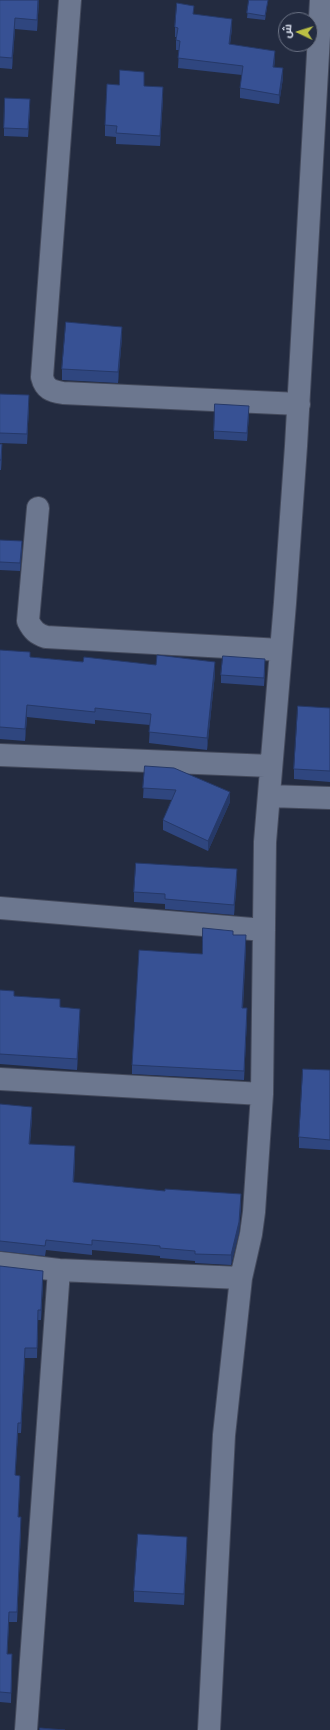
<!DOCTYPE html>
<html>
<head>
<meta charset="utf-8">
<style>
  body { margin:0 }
  #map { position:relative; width:330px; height:1730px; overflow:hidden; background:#232b40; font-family:"Public Sans",Cairo,sans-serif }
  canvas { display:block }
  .north { position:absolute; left:278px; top:12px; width:40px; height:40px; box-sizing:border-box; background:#232b40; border:1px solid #6e7587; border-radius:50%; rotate:274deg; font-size:11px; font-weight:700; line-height:16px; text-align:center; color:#dee4f2 }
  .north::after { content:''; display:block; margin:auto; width:14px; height:18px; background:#bbc044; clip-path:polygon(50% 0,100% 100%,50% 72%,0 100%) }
</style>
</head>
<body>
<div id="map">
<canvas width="330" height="1730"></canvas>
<div class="north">ش</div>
</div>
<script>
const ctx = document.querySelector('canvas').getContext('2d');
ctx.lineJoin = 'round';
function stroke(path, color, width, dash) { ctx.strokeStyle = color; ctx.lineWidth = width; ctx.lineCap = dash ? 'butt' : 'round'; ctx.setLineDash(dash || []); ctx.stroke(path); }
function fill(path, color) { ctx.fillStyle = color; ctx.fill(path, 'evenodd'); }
const minor = new Path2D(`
  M 70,0 L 42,377 C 45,389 51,391 63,393 L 299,404
  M 38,508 L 28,621 C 33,631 37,634 46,637 L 281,650
  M 0,755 L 271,766
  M 269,796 L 330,798
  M 0,908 L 264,930
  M 0,1079 L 262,1094
  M 0,1263 L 59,1270 L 241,1278
  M 26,1730 L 59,1270
  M 209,1730 L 224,1435 L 241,1278 L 251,1234 L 254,1212 L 262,1094 L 265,842 L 285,603 L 296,446 L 321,0`);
stroke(minor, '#43495b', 24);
stroke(minor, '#6c778f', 22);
fill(new Path2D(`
  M 0,0 L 39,0 L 37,31 L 15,29 L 12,69 L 0,68 Z
  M 249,0 L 268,0 L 265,20 L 247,18 Z
  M 194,14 L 232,28 L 230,44 L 275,60 L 274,67 L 283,78 L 279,104 L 240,98 L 240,88 L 242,75 L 178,68 L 179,50 L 176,50 L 176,37 L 175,37 L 175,27 Z
  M 144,86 L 163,98 L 160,146 L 116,144 L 116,137 L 105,136 L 105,125 Z
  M 30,108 L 28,137 L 4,136 L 4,128 Z
  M 122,337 L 118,383 L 62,380 L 62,369 Z
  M 0,394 L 29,405 L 27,444 L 0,443 Z
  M 249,414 L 247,441 L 214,439 L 214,431 Z
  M 0,444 L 2,454 L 1,470 L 0,470 Z
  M 0,540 L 22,549 L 20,571 L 0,570 Z
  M 0,650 L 30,657 L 215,674 L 207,750 L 149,743 L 150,725 L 95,720 L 95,724 L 27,717 L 25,741 L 0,739 Z
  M 265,667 L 264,686 L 221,683 L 221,675 Z
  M 330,708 L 330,782 L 294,779 L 294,769 Z
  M 145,766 L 230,802 L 208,851 L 163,830 L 163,820 L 172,800 L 143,798 Z
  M 237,879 L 234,915 L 165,909 L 165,904 L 134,902 L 134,892 Z
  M 233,935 L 246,945 L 243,1008 L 247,1017 L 244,1080 L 132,1074 L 132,1065 L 202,954 Z
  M 0,990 L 14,996 L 60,1007 L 80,1020 L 77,1070 L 0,1064 Z
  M 330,1070 L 330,1150 L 299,1148 L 299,1137 Z
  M 0,1104 L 32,1117 L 30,1144 L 75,1156 L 74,1182 L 241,1204 L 239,1232 L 231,1265 L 195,1263 L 195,1261 L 160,1258 L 160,1256 L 92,1250 L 92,1255 L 46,1250 L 45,1256 L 0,1251 Z
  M 0,1266 L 43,1281 L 41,1320 L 38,1320 L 37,1358 L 25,1358 L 21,1433 L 18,1433 L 15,1475 L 20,1486 L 18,1517 L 21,1527 L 17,1622 L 9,1622 L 7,1654 L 12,1664 L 11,1703 L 0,1702 Z
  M 187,1547 L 184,1605 L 134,1602 L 134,1591 Z`), '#2f467f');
fill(new Path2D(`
  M 38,0 L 39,0 L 37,31 L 37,20 Z
  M 268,0 L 265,20 L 265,16 Z
  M 15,18 L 15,29 L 12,69 L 12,58 Z
  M 232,19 L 232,28 L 229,53 L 229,44 Z
  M 275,51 L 275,60 L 273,77 L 273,67 Z
  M 283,68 L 283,78 L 279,104 L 279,95 Z
  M 163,87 L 163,98 L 160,146 L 160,136 Z
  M 30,99 L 30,108 L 28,137 L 28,129 Z
  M 122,327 L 122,337 L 118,383 L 118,372 Z
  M 29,395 L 29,405 L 27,444 L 27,434 Z
  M 249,406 L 249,414 L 247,441 L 247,433 Z
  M 2,444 L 2,454 L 1,470 L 1,460 Z
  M 22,541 L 22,549 L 20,571 L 20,563 Z
  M 265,659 L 265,667 L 264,686 L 264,678 Z
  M 215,662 L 215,674 L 207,750 L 207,738 Z
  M 27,705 L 27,717 L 25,741 L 25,729 Z
  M 230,792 L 230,802 L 208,851 L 208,841 Z
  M 237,869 L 237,879 L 234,915 L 234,905 Z
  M 246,935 L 246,945 L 242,1017 L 242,1008 Z
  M 247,1008 L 247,1017 L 244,1080 L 244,1071 Z
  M 80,1009 L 80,1020 L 77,1070 L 77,1059 Z
  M 32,1107 L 32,1117 L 29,1154 L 29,1144 Z
  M 75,1146 L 75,1156 L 73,1192 L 73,1182 Z
  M 241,1194 L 241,1204 L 239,1232 L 231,1265 L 231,1255 Z
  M 43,1271 L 43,1281 L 41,1320 L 41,1310 Z
  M 25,1348 L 25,1358 L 21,1433 L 21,1423 Z
  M 18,1423 L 18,1433 L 15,1485 L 15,1475 Z
  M 20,1476 L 20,1486 L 18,1527 L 18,1517 Z
  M 21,1517 L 21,1527 L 17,1622 L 17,1612 Z
  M 187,1537 L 187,1547 L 184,1605 L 184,1594 Z
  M 9,1612 L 9,1622 L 7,1664 L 7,1654 Z`), '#263968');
const building = new Path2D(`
  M 0,0 L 38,0 L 37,20 L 15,18 L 12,58 L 0,57 Z
  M 249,0 L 268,0 L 265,16 L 247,13 Z
  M 177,3 L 194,6 L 193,14 L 232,19 L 229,44 L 275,51 L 273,67 L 283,68 L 279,95 L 240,88 L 243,66 L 178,58 L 180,41 L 176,40 L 178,28 L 175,27 Z
  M 120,70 L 144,72 L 144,86 L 163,87 L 160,136 L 116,133 L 117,126 L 105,125 L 107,84 L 119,85 Z
  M 5,98 L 30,99 L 28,129 L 4,128 Z
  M 66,322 L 122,327 L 118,372 L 62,369 Z
  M 0,394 L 29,395 L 27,434 L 0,433 Z
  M 215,404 L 249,406 L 247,433 L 214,431 Z
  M 0,444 L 2,444 L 1,460 L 0,460 Z
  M 0,540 L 22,541 L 20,563 L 0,562 Z
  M 0,650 L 30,652 L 30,657 L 83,662 L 84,657 L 156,665 L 157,655 L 215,662 L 207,738 L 149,732 L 151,714 L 95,708 L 95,712 L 27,705 L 25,729 L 0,727 Z
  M 223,656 L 265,659 L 264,678 L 221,675 Z
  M 298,706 L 330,708 L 330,771 L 294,769 Z
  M 145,766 L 174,768 L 230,792 L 208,841 L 163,820 L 176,790 L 143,788 Z
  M 136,863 L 237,869 L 234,905 L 165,899 L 165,894 L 134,892 Z
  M 203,928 L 233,931 L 233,935 L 246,935 L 242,1008 L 247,1008 L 244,1071 L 132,1065 L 139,950 L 202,954 Z
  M 0,990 L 14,991 L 14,996 L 60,999 L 60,1007 L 80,1009 L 77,1059 L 0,1054 Z
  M 303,1069 L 330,1070 L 330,1140 L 299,1137 Z
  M 0,1104 L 32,1107 L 29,1144 L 75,1146 L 73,1182 L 165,1191 L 165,1189 L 241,1194 L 239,1222 L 231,1255 L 195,1254 L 195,1251 L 160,1248 L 160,1246 L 92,1240 L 92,1245 L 46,1240 L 45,1246 L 0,1241 Z
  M 0,1266 L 43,1271 L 41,1310 L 38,1310 L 37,1348 L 25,1348 L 21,1423 L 18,1423 L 15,1475 L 20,1476 L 18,1517 L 21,1517 L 17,1612 L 9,1612 L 7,1654 L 12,1654 L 11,1693 L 0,1692 Z
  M 138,1534 L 187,1537 L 184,1594 L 134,1591 Z
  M 40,1728 L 65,1730 L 40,1730 Z`);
fill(building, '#375194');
stroke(building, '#263968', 1);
</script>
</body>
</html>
